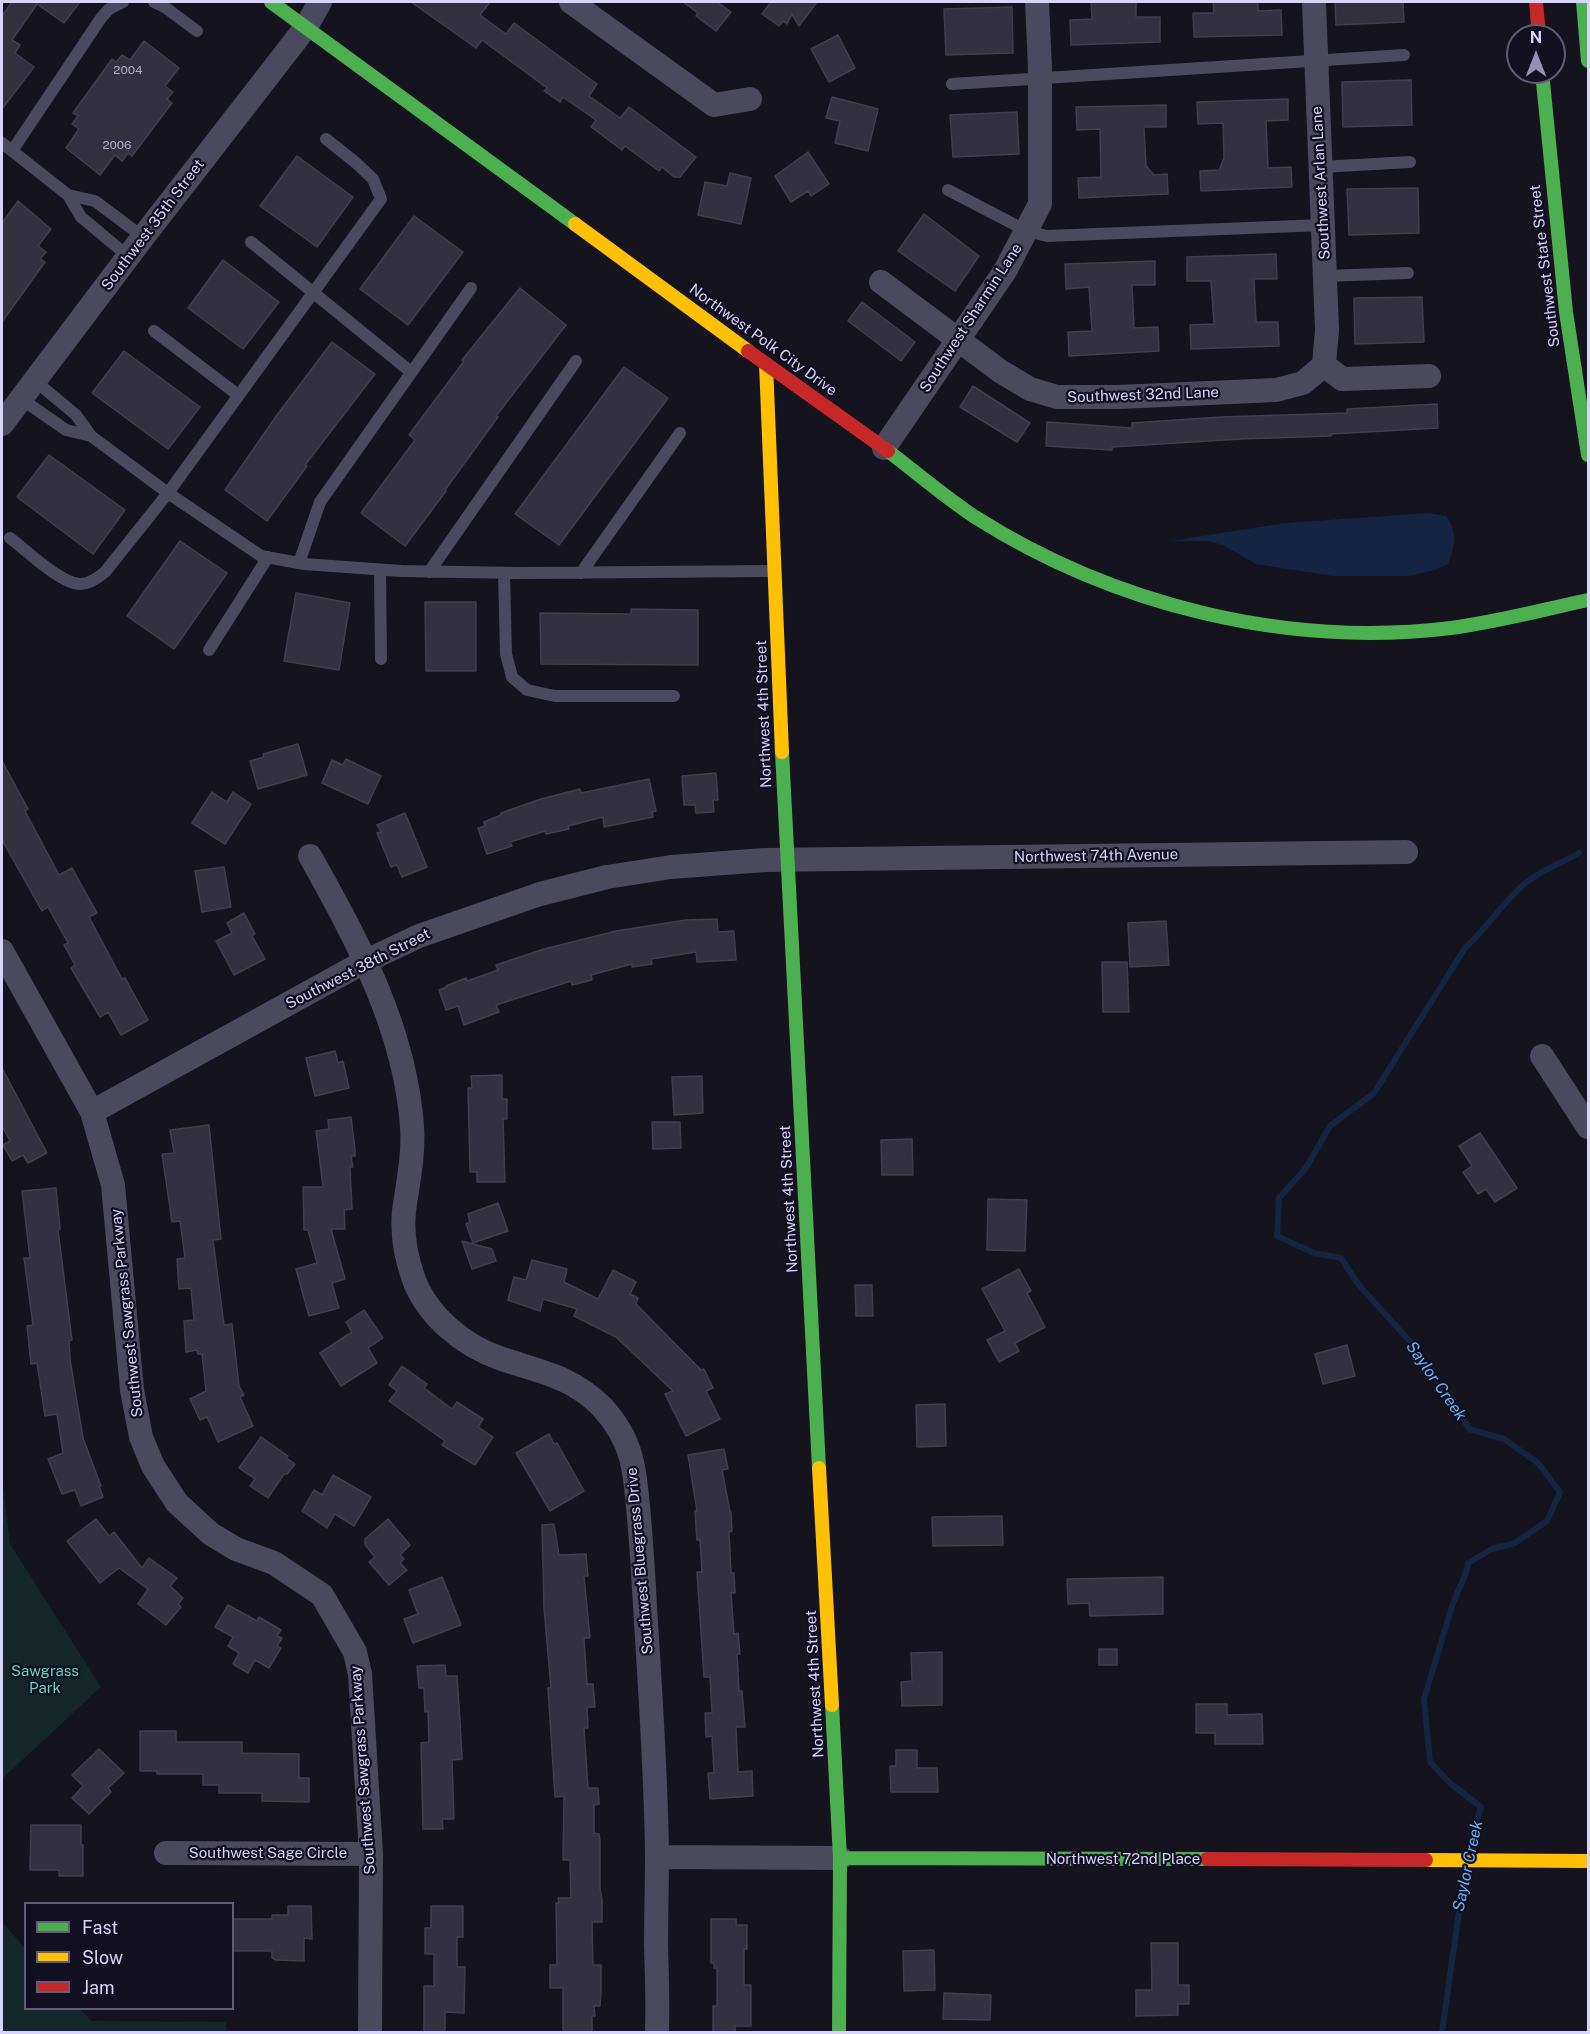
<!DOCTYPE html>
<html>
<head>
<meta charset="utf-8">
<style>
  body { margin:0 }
  #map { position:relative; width:1590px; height:2034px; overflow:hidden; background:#15131d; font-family:"Public Sans",sans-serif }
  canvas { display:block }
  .frame { position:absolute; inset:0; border:3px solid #d8d3fb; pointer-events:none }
  .legend { position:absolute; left:24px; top:1902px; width:210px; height:108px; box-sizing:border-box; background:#120f21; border:2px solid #615d78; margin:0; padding:8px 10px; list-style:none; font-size:18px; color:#d8d3fb }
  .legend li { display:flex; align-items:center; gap:12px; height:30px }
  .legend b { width:30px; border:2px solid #615d78 }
  .north { position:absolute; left:1506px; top:24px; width:60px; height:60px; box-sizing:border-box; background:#120f21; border:2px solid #615d78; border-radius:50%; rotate:0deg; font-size:16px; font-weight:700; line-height:24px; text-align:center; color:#d8d3fb }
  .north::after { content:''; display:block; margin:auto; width:21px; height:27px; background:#9490ad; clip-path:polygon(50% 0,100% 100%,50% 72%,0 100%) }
</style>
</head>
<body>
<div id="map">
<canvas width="1590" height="2034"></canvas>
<div class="frame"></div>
<ul class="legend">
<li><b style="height:8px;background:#4caf50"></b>Fast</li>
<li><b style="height:8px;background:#ffc107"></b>Slow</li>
<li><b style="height:8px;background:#c62828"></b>Jam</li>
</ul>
<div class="north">N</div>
</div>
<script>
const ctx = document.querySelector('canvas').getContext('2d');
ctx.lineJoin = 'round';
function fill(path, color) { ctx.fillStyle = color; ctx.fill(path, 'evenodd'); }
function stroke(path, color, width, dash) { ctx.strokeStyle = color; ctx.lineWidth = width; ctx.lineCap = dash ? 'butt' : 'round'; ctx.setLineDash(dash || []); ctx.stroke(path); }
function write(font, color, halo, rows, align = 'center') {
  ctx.font = font + ' "Public Sans",sans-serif'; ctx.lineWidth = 4.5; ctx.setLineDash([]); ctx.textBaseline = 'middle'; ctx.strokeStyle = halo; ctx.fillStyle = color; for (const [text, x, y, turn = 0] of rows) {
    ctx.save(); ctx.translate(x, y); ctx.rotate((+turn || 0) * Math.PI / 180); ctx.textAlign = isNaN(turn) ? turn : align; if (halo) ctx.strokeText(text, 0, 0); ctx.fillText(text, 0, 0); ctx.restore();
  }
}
fill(new Path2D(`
  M 2,1478 L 10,1544 L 101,1687 L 2,1779 Z
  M 2,1922 L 25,1948 L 26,2008 L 80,2009 L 92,2021 L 226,2022 L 226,2032 L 2,2032 Z`), '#132728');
fill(new Path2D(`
  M 1428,513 L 1446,516 C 1458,531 1455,546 1448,564 L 1435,570 L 1409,576 L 1333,576 L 1256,564 L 1223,545 L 1207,541 L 1170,541 L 1285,523 Z`), '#142543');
stroke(new Path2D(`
  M 1469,1851 L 1474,1829 L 1481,1807 L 1451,1784 L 1430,1762 L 1424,1699 L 1453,1603 L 1466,1573 L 1468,1563 L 1492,1549 L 1515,1543 L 1547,1521 L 1560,1492 L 1538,1463 L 1504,1439 L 1469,1429 L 1448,1392 L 1432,1375 L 1414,1346 L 1358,1284 L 1341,1258 L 1314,1253 L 1277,1236 L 1279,1198 L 1306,1168 L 1330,1126 L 1374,1093 L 1465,948 C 1486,929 1501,905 1522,886 C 1537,872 1561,863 1579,853
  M 1442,2032 L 1465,1870`), '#142543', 6);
const building = new Path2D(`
  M 12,2 L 80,2 L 64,23 L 37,4 L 12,40 L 20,45 L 15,53 L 34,67 L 2,109 L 2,16 Z
  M 411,2 L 490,2 L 480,15 L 506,34 L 514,23 L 597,84 L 589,96 L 620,118 L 629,107 L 696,157 L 680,177 L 674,177 L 662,167 L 659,171 L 625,146 L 622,150 L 591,127 L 596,120 L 563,97 L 560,102 L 544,91 L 547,88 L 482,40 L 476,48 Z
  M 683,2 L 717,2 L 731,12 L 716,31 L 696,16 L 698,13 Z
  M 771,2 L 817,2 L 799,26 L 792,14 L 787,24 L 783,21 L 779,26 L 762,14 Z
  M 1091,2 L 1136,2 L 1136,17 L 1160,17 L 1160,42 L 1071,45 L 1070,20 L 1092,19 Z
  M 1213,2 L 1258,2 L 1258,11 L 1281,10 L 1282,35 L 1194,37 L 1193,13 L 1214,13 Z
  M 1335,2 L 1403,2 L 1404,22 L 1336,25 Z
  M 1012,7 L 1013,53 L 946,55 L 944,9 Z
  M 838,35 L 855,68 L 829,82 L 811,49 Z
  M 144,41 L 179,68 L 165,86 L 173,92 L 167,99 L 172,103 L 132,156 L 128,153 L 122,161 L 115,155 L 100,175 L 66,148 L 79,129 L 72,124 L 78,116 L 73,113 L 112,59 L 116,62 L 122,55 L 130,60 Z
  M 1411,80 L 1412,125 L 1343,127 L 1342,82 Z
  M 832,97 L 878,109 L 868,151 L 835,143 L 840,121 L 826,118 Z
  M 1288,99 L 1288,120 L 1266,121 L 1267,143 L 1268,168 L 1291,167 L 1292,187 L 1201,191 L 1200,171 L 1219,170 L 1224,158 L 1223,123 L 1198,124 L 1197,102 Z
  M 1166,105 L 1166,127 L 1144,127 L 1146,166 L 1154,175 L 1167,174 L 1168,194 L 1079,198 L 1078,178 L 1101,177 L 1100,129 L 1077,130 L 1076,107 Z
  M 1017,112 L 1019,154 L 953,157 L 950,115 Z
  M 808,152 L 829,184 L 811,196 L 808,191 L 791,202 L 775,176 Z
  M 297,156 L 353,197 L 317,247 L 260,206 Z
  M 730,173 L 751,178 L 741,224 L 698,215 L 705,182 L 727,186 Z
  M 1418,188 L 1419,233 L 1349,235 L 1347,189 Z
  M 18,201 L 51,229 L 38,246 L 46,252 L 40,259 L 45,262 L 2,322 L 2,223 Z
  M 924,214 L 979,256 L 955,291 L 898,251 Z
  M 414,216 L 463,252 L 408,325 L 360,289 Z
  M 1276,254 L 1277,279 L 1254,279 L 1256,322 L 1278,322 L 1279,346 L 1191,349 L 1190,325 L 1214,324 L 1211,281 L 1187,281 L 1187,257 Z
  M 223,260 L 279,302 L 243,349 L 188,308 Z
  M 1155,261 L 1155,285 L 1132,285 L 1133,307 L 1134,328 L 1158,327 L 1159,351 L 1069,356 L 1068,332 L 1092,331 L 1089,287 L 1066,289 L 1065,264 Z
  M 520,288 L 566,325 L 496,416 L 498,417 L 445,490 L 446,491 L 405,546 L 361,513 L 415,440 L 409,435 L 464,361 L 462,360 Z
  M 1422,297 L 1424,342 L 1355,344 L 1354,298 Z
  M 862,302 L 915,342 L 901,361 L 848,321 Z
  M 332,342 L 375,374 L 305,465 L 307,466 L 267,521 L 225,490 L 277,415 Z
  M 124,351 L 200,407 L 168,449 L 92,393 Z
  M 624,367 L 668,398 L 559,545 L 515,514 Z
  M 973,386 L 1030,423 L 1017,442 L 960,407 Z
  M 1437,404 L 1438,428 L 1331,434 L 1331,436 L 1241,439 L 1112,447 L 1112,450 L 1046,446 L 1047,422 L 1132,428 L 1132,423 L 1221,417 L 1347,413 L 1347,409 Z
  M 49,455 L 125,510 L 93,554 L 17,497 Z
  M 180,541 L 227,573 L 174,649 L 127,616 Z
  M 296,593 L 350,603 L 339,670 L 284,661 Z
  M 425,602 L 476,602 L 476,671 L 426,671 Z
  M 631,609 L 698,610 L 698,665 L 541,664 L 540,613 L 631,614 Z
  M 298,744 L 307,775 L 258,789 L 250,761 L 264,757 L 263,754 Z
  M 346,759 L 381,776 L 368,804 L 322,783 L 332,760 L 343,765 Z
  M 2,761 L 28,809 L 25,811 L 59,875 L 72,868 L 97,913 L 89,917 L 122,979 L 125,978 L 148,1020 L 121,1035 L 108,1012 L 100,1017 L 71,968 L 75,965 L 64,945 L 68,943 L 48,907 L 42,911 L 2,840 Z
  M 716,773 L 718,800 L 713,800 L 714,812 L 696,813 L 695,805 L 684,805 L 682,776 Z
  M 649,779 L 656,811 L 652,812 L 653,817 L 604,827 L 603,817 L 568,826 L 569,829 L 546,834 L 545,831 L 510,842 L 512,846 L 487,854 L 478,828 L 485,826 L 484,822 L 501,815 L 501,813 L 541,799 L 580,789 L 581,793 Z
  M 212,792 L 227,802 L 233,792 L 251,804 L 225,844 L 192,823 Z
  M 405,813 L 427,867 L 402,877 L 397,865 L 391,867 L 377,833 L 381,832 L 377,825 Z
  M 224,867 L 231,907 L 202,912 L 195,871 Z
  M 244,913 L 255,934 L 252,936 L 265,959 L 234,975 L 216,941 L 232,933 L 227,923 Z
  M 717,919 L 718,932 L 734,931 L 736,960 L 697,962 L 696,952 L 651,959 L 652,964 L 632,967 L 632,964 L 591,975 L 592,980 L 572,985 L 571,981 L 496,1005 L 499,1012 L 464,1025 L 458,1006 L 446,1010 L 439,990 L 447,987 L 446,986 L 466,978 L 467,981 L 498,970 L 496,965 L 544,949 L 616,931 L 686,920 Z
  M 1166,921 L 1169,965 L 1130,967 L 1128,923 Z
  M 1102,962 L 1127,962 L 1129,1012 L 1103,1012 Z
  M 335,1051 L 338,1063 L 343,1061 L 349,1088 L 315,1096 L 306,1058 Z
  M 2,1068 L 47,1153 L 28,1163 L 23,1155 L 12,1161 L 3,1145 L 10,1141 L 2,1126 Z
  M 502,1075 L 502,1099 L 507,1099 L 507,1119 L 503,1119 L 505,1182 L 477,1182 L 477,1172 L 470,1172 L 468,1088 L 472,1088 L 471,1076 Z
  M 702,1076 L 703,1113 L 674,1115 L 672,1077 Z
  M 351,1117 L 355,1149 L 355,1156 L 351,1156 L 353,1167 L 350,1167 L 352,1209 L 344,1210 L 345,1229 L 331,1229 L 345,1279 L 332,1283 L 339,1308 L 309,1316 L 296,1269 L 317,1263 L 308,1230 L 304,1230 L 303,1187 L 323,1187 L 316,1131 L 329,1129 L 328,1120 Z
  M 652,1122 L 680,1122 L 681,1148 L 653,1149 Z
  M 209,1125 L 221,1239 L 213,1240 L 224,1325 L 232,1324 L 239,1386 L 244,1395 L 240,1397 L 253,1426 L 218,1442 L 207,1417 L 200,1420 L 190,1399 L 206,1391 L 202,1354 L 198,1354 L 197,1350 L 186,1352 L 184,1321 L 194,1320 L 191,1288 L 179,1289 L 177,1259 L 185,1258 L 180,1221 L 172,1222 L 162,1154 L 174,1153 L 170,1130 Z
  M 1480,1133 L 1517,1188 L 1495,1202 L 1486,1189 L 1478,1194 L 1463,1172 L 1472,1166 L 1459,1146 Z
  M 912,1139 L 913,1175 L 882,1175 L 881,1140 Z
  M 56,1188 L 60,1229 L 58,1230 L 72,1340 L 69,1341 L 70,1359 L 83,1438 L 101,1486 L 99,1486 L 103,1497 L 81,1506 L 75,1490 L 62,1494 L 48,1459 L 63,1453 L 57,1414 L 45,1416 L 37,1363 L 31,1364 L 27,1326 L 33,1325 L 24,1258 L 30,1258 L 22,1191 Z
  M 988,1199 L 1027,1200 L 1025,1251 L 987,1250 Z
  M 498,1203 L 508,1231 L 473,1243 L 466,1224 L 470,1222 L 468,1214 Z
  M 462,1241 L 492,1249 L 496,1261 L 472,1269 Z
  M 532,1260 L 567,1269 L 564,1282 L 598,1299 L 613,1270 L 636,1282 L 630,1294 L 638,1298 L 636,1304 L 701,1370 L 704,1369 L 713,1388 L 706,1391 L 720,1419 L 686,1436 L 665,1394 L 673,1391 L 616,1337 L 574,1316 L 577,1309 L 543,1299 L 540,1311 L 508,1300 L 514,1277 L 526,1280 Z
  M 1019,1269 L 1031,1291 L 1027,1293 L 1045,1327 L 1015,1343 L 1019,1351 L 999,1362 L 987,1340 L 1005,1331 L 982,1289 Z
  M 855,1285 L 872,1285 L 873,1316 L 856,1316 Z
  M 364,1310 L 383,1338 L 368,1348 L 377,1363 L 341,1386 L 320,1353 L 352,1332 L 346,1322 Z
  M 1347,1345 L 1355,1376 L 1323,1384 L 1315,1354 Z
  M 402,1366 L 427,1384 L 424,1388 L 452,1409 L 457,1402 L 483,1419 L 478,1427 L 493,1437 L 475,1465 L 442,1445 L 445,1441 L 389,1401 L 397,1391 L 389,1385 Z
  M 945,1404 L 946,1446 L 917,1447 L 916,1405 Z
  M 549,1434 L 554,1444 L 557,1443 L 584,1491 L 550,1511 L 516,1453 Z
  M 261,1437 L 288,1456 L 286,1458 L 295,1464 L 287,1474 L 284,1474 L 268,1498 L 250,1486 L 255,1479 L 239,1468 Z
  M 724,1449 L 728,1469 L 722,1470 L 730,1512 L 731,1512 L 732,1531 L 729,1532 L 731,1573 L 734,1573 L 735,1593 L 731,1593 L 734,1634 L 738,1633 L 740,1654 L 737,1654 L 739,1691 L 742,1691 L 745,1727 L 736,1727 L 738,1772 L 752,1771 L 753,1796 L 710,1799 L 708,1773 L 714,1773 L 712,1736 L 706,1737 L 705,1713 L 712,1713 L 710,1677 L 704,1677 L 697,1572 L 702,1572 L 700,1540 L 697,1540 L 695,1511 L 697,1511 L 688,1455 Z
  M 333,1475 L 371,1497 L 354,1526 L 335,1514 L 327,1528 L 302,1511 L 314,1490 L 322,1495 Z
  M 1002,1516 L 1003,1545 L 933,1546 L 932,1517 Z
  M 96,1519 L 109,1536 L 114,1532 L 142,1568 L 149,1558 L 177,1578 L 170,1586 L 183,1598 L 178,1604 L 181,1607 L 166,1625 L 138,1604 L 148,1589 L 119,1568 L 100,1583 L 67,1541 Z
  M 388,1519 L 410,1545 L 400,1555 L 404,1559 L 400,1563 L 407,1570 L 389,1585 L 369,1562 L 375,1557 L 365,1545 L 365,1539 Z
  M 554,1524 L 559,1555 L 586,1554 L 588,1576 L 584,1576 L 590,1638 L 584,1638 L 587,1684 L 593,1684 L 595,1707 L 587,1707 L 588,1728 L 584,1728 L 588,1788 L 598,1788 L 599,1804 L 594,1805 L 594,1833 L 599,1834 L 600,1840 L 600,1888 L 602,1900 L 602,1922 L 592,1922 L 593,1965 L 601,1965 L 601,1992 L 600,2006 L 594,2006 L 595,2016 L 592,2016 L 592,2032 L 563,2032 L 563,1988 L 550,1988 L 550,1965 L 557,1965 L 556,1903 L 559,1903 L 558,1898 L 571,1898 L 570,1860 L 563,1860 L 564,1796 L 555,1797 L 548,1688 L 551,1688 L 544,1608 L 542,1525 Z
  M 442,1577 L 461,1625 L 413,1643 L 404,1619 L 418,1614 L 409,1590 Z
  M 1163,1577 L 1163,1614 L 1090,1616 L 1089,1603 L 1068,1604 L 1067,1579 Z
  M 228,1605 L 257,1621 L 259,1617 L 281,1630 L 277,1636 L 282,1638 L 277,1646 L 281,1648 L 269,1668 L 255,1660 L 248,1673 L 233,1664 L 239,1653 L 228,1646 L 233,1637 L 215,1627 Z
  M 1099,1649 L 1117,1649 L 1117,1665 L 1099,1665 Z
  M 942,1652 L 942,1705 L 902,1706 L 901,1682 L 912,1681 L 911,1653 Z
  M 445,1665 L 446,1676 L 457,1676 L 460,1721 L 462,1759 L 452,1760 L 454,1819 L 442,1819 L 443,1829 L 423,1829 L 421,1743 L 429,1742 L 428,1711 L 425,1712 L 424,1688 L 419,1688 L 417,1666 Z
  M 1196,1704 L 1227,1704 L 1227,1715 L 1262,1714 L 1263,1744 L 1215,1744 L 1215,1733 L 1196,1733 Z
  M 140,1731 L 176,1731 L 176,1742 L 242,1742 L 242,1753 L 299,1754 L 299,1778 L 309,1778 L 309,1802 L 262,1801 L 262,1793 L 219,1793 L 219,1785 L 203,1785 L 203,1774 L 157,1774 L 157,1771 L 140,1771 Z
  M 99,1749 L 124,1773 L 108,1788 L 111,1792 L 89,1814 L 72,1798 L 83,1786 L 72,1775 Z
  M 896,1750 L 917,1750 L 917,1768 L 937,1768 L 938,1792 L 891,1792 L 890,1766 L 896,1766 Z
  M 31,1825 L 81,1825 L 81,1845 L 83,1845 L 83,1876 L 59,1876 L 59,1870 L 30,1870 Z
  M 288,1906 L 311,1906 L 312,1939 L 304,1938 L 304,1961 L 276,1960 L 272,1958 L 272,1951 L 232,1951 L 232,1919 L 272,1919 L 272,1915 L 288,1915 Z
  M 431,1906 L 463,1906 L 463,1937 L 457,1937 L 457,1967 L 465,1967 L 464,2013 L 445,2012 L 445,2032 L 424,2032 L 424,1986 L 434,1986 L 434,1954 L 425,1954 L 425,1928 L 431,1928 Z
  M 711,1919 L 736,1919 L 736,1925 L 747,1925 L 747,1949 L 744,1949 L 744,1985 L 751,1985 L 751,2026 L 735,2026 L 735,2032 L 713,2032 L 713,2006 L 717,2006 L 717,1968 L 714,1968 L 714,1963 L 711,1963 Z
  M 1151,1943 L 1178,1943 L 1178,1985 L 1189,1985 L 1189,2004 L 1178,2004 L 1178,2015 L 1136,2016 L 1136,1990 L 1152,1990 Z
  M 934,1950 L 935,1990 L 904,1991 L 903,1951 Z
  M 944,1993 L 991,1995 L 990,2020 L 943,2019 Z`);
fill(building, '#33313f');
stroke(building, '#413e50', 1.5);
stroke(new Path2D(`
  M 154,2 L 166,8 L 197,31
  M 952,84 L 1404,55
  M 2,143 L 68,195 L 81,217 L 129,257
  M 12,151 L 101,18 L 109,9 L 123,2
  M 1321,167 L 1410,162
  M 948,190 L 1027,231 L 1047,236 L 1323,225
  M 68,195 L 95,201 L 143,237
  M 251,242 L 411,372
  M 1325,276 L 1408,273
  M 154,331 L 238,395
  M 34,380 L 76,415 L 91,436 L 168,493 L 261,556 L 304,564 L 401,571 L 520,573 L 773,571
  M 20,398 L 66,430 L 91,436
  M 10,538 C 26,550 61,584 80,584 C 90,584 98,578 105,572 L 168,493 L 381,199 L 373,179 L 355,162 L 326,139
  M 299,563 L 320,502 L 471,288
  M 380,570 L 381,659
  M 429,572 L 576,361
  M 504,573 L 506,654 L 512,677 L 527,690 L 555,696 L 674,696
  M 581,573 L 680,433
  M 209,650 L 268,557`), '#4a495d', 12);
stroke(new Path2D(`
  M 571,2 L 714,105 L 750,99
  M 1314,2 L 1327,330 L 1324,365
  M 881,282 L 1000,371 L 1030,389 L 1057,397 L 1118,397 L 1276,390 L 1303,383 L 1324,365 L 1342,379 L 1429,376
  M 2,424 L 143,237 L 306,27 L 320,2
  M 884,448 L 1005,271 L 1040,204 L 1040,68 L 1037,2
  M 310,856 C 357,940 405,1028 412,1126 C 414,1156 408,1182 404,1211 C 402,1232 406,1257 413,1277 C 426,1315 463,1346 502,1359 C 541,1372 571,1376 602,1407 C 615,1421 626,1439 631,1458 C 636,1477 637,1498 639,1517 C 642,1552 644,1587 646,1623 C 651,1700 656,1777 657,1854 C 657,1885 656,1916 656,1947 C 657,1975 658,2004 657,2032
  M 2,951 L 92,1112 L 113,1185 L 132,1390 L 141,1437 L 153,1466 L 177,1503 L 211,1534 L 236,1549 L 274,1563 L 322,1595 L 355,1652 L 360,1674 L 371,1854 L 370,2032
  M 1542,1056 L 1588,1127
  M 92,1112 L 364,962 L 419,936 L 540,894 L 607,877 L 671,867 L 765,860 L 1406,852
  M 166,1853 L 371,1854
  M 657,1857 L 840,1858`), '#4a495d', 24);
stroke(new Path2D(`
  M 271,2 L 575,224
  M 1583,2 L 1588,61
  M 1542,72 L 1566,312 L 1588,455
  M 888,451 C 917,473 945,497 975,517 C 1114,605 1286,648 1451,628 C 1497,622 1542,610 1588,600
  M 782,752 L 819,1468
  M 832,1705 L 840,1858 L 839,2032
  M 840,1858 L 1207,1859`), '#4caf50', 14);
stroke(new Path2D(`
  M 575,224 L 748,351
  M 766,364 L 782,752
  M 819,1468 L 832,1705
  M 1426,1860 L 1588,1861`), '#ffc107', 14);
stroke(new Path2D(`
  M 1536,2 L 1539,36
  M 748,351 L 888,451
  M 1207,1859 L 1426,1860`), '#c62828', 14);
write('12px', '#afaacc', null, [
  ["2004",128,70],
  ["2006",117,145]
]);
write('15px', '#d8d3fb', '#120f21', [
  ["Southwest Arlan Lane",1321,183,-93],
  ["Southwest 35th Street",153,225,-53],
  ["Southwest State Street",1545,266,-97],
  ["Southwest Sharmin Lane",971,318,-57],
  ["Northwest Polk City Drive",763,340,36],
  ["Southwest 32nd Lane",1143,395,-2],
  ["Northwest 4th Street",764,714,-92],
  ["Northwest 74th Avenue",1096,856,-1],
  ["Southwest 38th Street",358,969,-27],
  ["Northwest 4th Street",789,1199,-93],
  ["Southwest Sawgrass Parkway",127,1313,-96],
  ["Southwest Bluegrass Drive",640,1561,-95],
  ["Northwest 4th Street",815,1684,-93],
  ["Southwest Sawgrass Parkway",363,1770,-94],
  ["Southwest Sage Circle",268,1853],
  ["Northwest 72nd Place",1123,1859]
]);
write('15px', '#65d5b9', '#120f21', [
  ["Sawgrass",45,1671],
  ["Park",45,1688]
]);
write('italic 16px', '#6ab3f3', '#120f21', [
  ["Saylor Creek",1436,1381,55],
  ["Saylor Creek",1468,1866,-78]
]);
</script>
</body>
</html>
